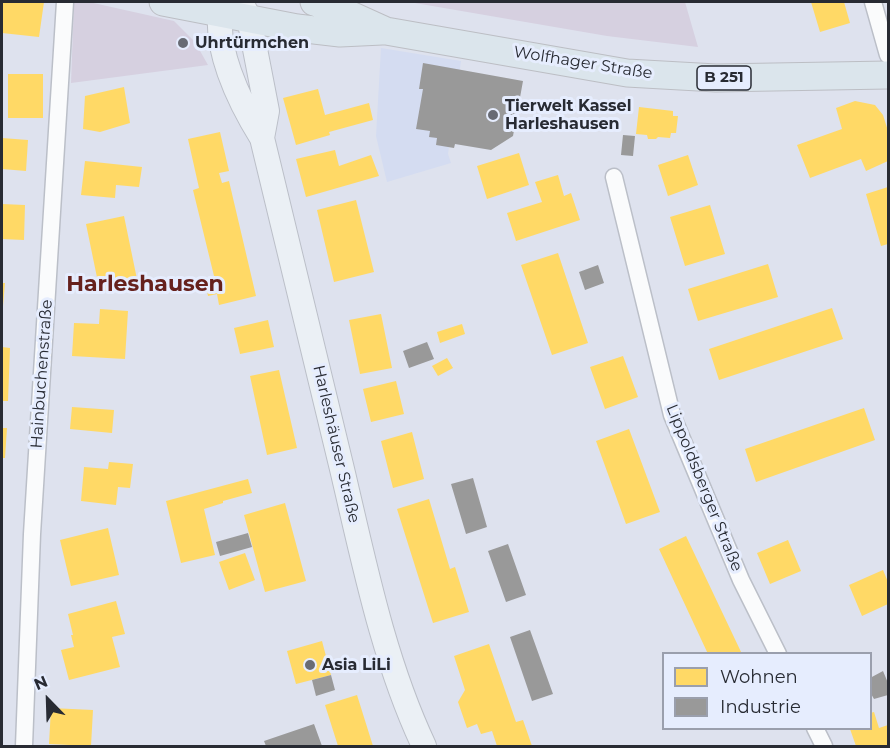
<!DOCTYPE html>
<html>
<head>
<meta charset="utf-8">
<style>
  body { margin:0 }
  #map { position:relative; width:890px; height:748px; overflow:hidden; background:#dee2ee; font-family:Montserrat,sans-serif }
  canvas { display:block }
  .frame { position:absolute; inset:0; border:3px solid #282b33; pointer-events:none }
  .legend { position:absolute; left:662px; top:652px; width:210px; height:78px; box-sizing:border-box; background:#e6edfe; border:2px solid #9a9fad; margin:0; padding:8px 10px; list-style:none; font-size:18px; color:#282b33 }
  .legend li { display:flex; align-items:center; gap:12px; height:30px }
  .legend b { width:30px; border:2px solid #9a9fad }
  .north { position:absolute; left:18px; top:670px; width:60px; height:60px; -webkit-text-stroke:4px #e6edfe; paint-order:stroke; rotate:337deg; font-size:16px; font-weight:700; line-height:24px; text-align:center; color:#282b33 }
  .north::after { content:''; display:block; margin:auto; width:21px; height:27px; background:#282b33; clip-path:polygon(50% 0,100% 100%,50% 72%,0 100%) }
</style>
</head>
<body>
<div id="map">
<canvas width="890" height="748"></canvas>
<div class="frame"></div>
<ul class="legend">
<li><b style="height:16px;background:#ffd966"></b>Wohnen</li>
<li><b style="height:16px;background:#999"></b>Industrie</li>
</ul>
<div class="north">N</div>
</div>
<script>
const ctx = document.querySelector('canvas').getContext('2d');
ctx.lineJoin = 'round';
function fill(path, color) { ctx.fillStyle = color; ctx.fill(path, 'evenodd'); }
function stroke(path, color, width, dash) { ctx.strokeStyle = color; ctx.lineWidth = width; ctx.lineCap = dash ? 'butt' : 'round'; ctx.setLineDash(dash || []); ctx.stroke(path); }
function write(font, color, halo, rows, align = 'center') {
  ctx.font = font + ' Montserrat,sans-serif'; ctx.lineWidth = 6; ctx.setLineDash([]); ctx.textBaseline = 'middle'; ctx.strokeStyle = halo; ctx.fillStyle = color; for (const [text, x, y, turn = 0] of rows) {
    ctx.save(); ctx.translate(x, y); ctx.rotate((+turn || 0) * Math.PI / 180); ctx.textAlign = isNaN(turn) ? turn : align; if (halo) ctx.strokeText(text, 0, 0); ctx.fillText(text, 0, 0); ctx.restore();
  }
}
fill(new Path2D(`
  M 381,48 L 461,61 L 448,154 L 451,163 L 387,182 L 376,136 Z`), '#d4dcf1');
fill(new Path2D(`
  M 74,2 L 89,2 L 174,21 L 195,42 L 208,65 L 71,83 Z
  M 409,2 L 685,2 L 698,47 L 607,36 Z`), '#d6d0e0');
fill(new Path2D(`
  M 2,2 L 44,2 L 39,37 L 2,33 Z
  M 811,2 L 844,2 L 850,23 L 820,32 Z
  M 8,74 L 43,74 L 43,118 L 8,118 Z
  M 124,87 L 130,123 L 100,132 L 83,129 L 85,96 Z
  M 318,89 L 325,115 L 369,103 L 373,120 L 329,132 L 330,135 L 296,145 L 283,98 Z
  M 855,101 L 875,105 L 883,115 L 888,131 L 888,161 L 866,171 L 861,159 L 810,178 L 797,145 L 842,129 L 836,108 Z
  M 639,107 L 673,111 L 673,116 L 678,116 L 676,133 L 671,133 L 670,138 L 658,137 L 656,139 L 648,139 L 647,135 L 636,134 Z
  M 220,132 L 229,171 L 219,173 L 222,183 L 229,181 L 256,296 L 219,305 L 217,294 L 208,296 L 205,282 L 215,280 L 193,190 L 199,188 L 188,139 Z
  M 2,138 L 28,140 L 26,171 L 2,169 Z
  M 335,150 L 339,166 L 371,155 L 379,176 L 306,197 L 296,159 Z
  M 519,153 L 529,185 L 487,199 L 477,166 Z
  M 688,155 L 698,185 L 668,196 L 658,165 Z
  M 85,161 L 142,167 L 139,187 L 116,185 L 115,198 L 81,195 Z
  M 558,175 L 564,196 L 571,193 L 580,220 L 516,241 L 507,213 L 542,202 L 535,182 Z
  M 888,187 L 888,244 L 881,246 L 866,194 Z
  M 356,200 L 374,272 L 334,282 L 317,210 Z
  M 2,204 L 25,205 L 24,240 L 2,239 Z
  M 710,205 L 725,254 L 685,266 L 670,217 Z
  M 124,216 L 138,284 L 100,292 L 86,224 Z
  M 558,253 L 588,343 L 552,355 L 521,265 Z
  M 768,264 L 778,297 L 698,321 L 688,289 Z
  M 2,283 L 5,283 L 3,306 L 2,306 Z
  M 832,308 L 843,339 L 719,380 L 709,349 Z
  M 100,309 L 128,311 L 125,359 L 72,356 L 74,323 L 99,324 Z
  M 381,314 L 392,368 L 360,374 L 349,320 Z
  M 268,320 L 274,347 L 240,354 L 234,328 Z
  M 462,324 L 465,334 L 440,343 L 437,332 Z
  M 2,347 L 10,348 L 8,401 L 2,401 Z
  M 623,356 L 638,397 L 605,409 L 590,367 Z
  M 447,358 L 453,368 L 438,376 L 432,366 Z
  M 279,370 L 297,448 L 267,455 L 250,376 Z
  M 396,381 L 404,414 L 371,422 L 363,389 Z
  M 72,407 L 114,410 L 112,433 L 70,429 Z
  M 864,408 L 875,440 L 756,482 L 745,449 Z
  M 2,428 L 7,428 L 5,458 L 2,458 Z
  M 629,429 L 660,512 L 626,524 L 596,441 Z
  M 412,432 L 424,479 L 393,488 L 381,441 Z
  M 109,462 L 133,464 L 130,488 L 118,487 L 116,505 L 81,501 L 84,467 L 108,469 Z
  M 248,479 L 252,493 L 223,501 L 223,503 L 204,509 L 215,555 L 181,563 L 166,501 Z
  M 429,499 L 450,569 L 455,567 L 469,612 L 433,623 L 397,509 Z
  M 285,503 L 306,581 L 265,592 L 244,515 Z
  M 108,528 L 119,575 L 71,586 L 60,540 Z
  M 686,536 L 742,654 L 708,654 L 659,549 Z
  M 788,540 L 801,571 L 770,584 L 757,553 Z
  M 245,553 L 255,580 L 229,590 L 219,562 Z
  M 883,570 L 888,582 L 888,604 L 862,616 L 849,585 Z
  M 116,601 L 125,634 L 112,637 L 120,667 L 69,680 L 61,650 L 74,647 L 71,635 L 73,635 L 68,614 Z
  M 322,641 L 331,675 L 296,684 L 287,651 Z
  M 489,644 L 516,722 L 523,720 L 532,746 L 497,746 L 492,731 L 481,734 L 477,724 L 467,728 L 458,702 L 465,690 L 454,656 Z
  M 357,695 L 373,746 L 338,746 L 325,705 Z
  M 51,708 L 93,710 L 91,746 L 49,744 Z
  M 874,712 L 879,728 L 888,725 L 888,746 L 856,746 L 850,729 L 870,729 L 870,713 Z`), '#ffd966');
fill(new Path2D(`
  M 423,63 L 523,81 L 513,136 L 491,150 L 455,144 L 454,148 L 436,145 L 437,138 L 429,137 L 430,131 L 416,129 L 423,89 L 419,89 Z
  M 623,135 L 635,136 L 633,156 L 621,155 Z
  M 598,265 L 604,283 L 585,290 L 579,272 Z
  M 427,342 L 434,359 L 409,368 L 403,351 Z
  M 473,478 L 487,527 L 466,534 L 451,484 Z
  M 248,533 L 252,547 L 220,556 L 216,542 Z
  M 508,544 L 526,595 L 506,602 L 488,551 Z
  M 530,630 L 553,694 L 532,701 L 510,637 Z
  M 883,671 L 888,683 L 888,695 L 874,699 L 870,692 L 870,678 Z
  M 331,675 L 335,690 L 316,696 L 312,680 Z
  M 314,724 L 322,746 L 266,746 L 264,741 Z`), '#999');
const street = new Path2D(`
  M 873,2 L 888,55
  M 614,177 L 672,415 L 741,580 L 778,654
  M 815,728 L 824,746
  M 24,746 L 32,534 L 65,2`);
const secondary = new Path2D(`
  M 223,2 C 210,43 240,103 262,138 C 289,248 316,358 342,469 C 364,562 383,659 424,746
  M 241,2 L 249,18 L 267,111 L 262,138`);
const primary = new Path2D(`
  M 163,2 L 297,28 L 340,33 L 382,31
  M 314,2 L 344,12 L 386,31 L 627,73 L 716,78 L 888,75`);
stroke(street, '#bbbfc8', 19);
stroke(secondary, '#bbbfc8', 26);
stroke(primary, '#bcbec4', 29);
stroke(street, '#fafbfc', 16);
stroke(secondary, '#ebf0f5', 24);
stroke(primary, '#dbe5ec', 27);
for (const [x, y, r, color] of [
  [183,43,6,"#686b74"],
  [493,115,6,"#686b74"],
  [310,665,6,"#686b74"]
]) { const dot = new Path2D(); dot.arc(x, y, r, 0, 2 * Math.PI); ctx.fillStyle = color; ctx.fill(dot); stroke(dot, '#e6edfe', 2); }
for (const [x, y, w] of [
  [724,78,54]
]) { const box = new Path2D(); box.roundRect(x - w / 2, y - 12, w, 24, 4.5); ctx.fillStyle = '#e6edfe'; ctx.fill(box); stroke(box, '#282b33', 1.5); }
write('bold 15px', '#282b33', null, [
  ["B 251",724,78]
]);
write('bold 16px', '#282b33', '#e6edfe', [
  ["Uhrtürmchen",195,43],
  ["Tierwelt Kassel",505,106],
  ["Harleshausen",505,124],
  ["Asia LiLi",322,665]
], 'left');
write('16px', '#282b33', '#e6edfe', [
  ["Wolfhager Straße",583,63,9],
  ["Hainbuchenstraße",42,374,-86],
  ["Harleshäuser Straße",336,444,77],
  ["Lippoldsberger Straße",704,488,68]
]);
write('bold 22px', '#66211d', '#e6edfe', [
  ["Harleshausen",145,285]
]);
</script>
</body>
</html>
